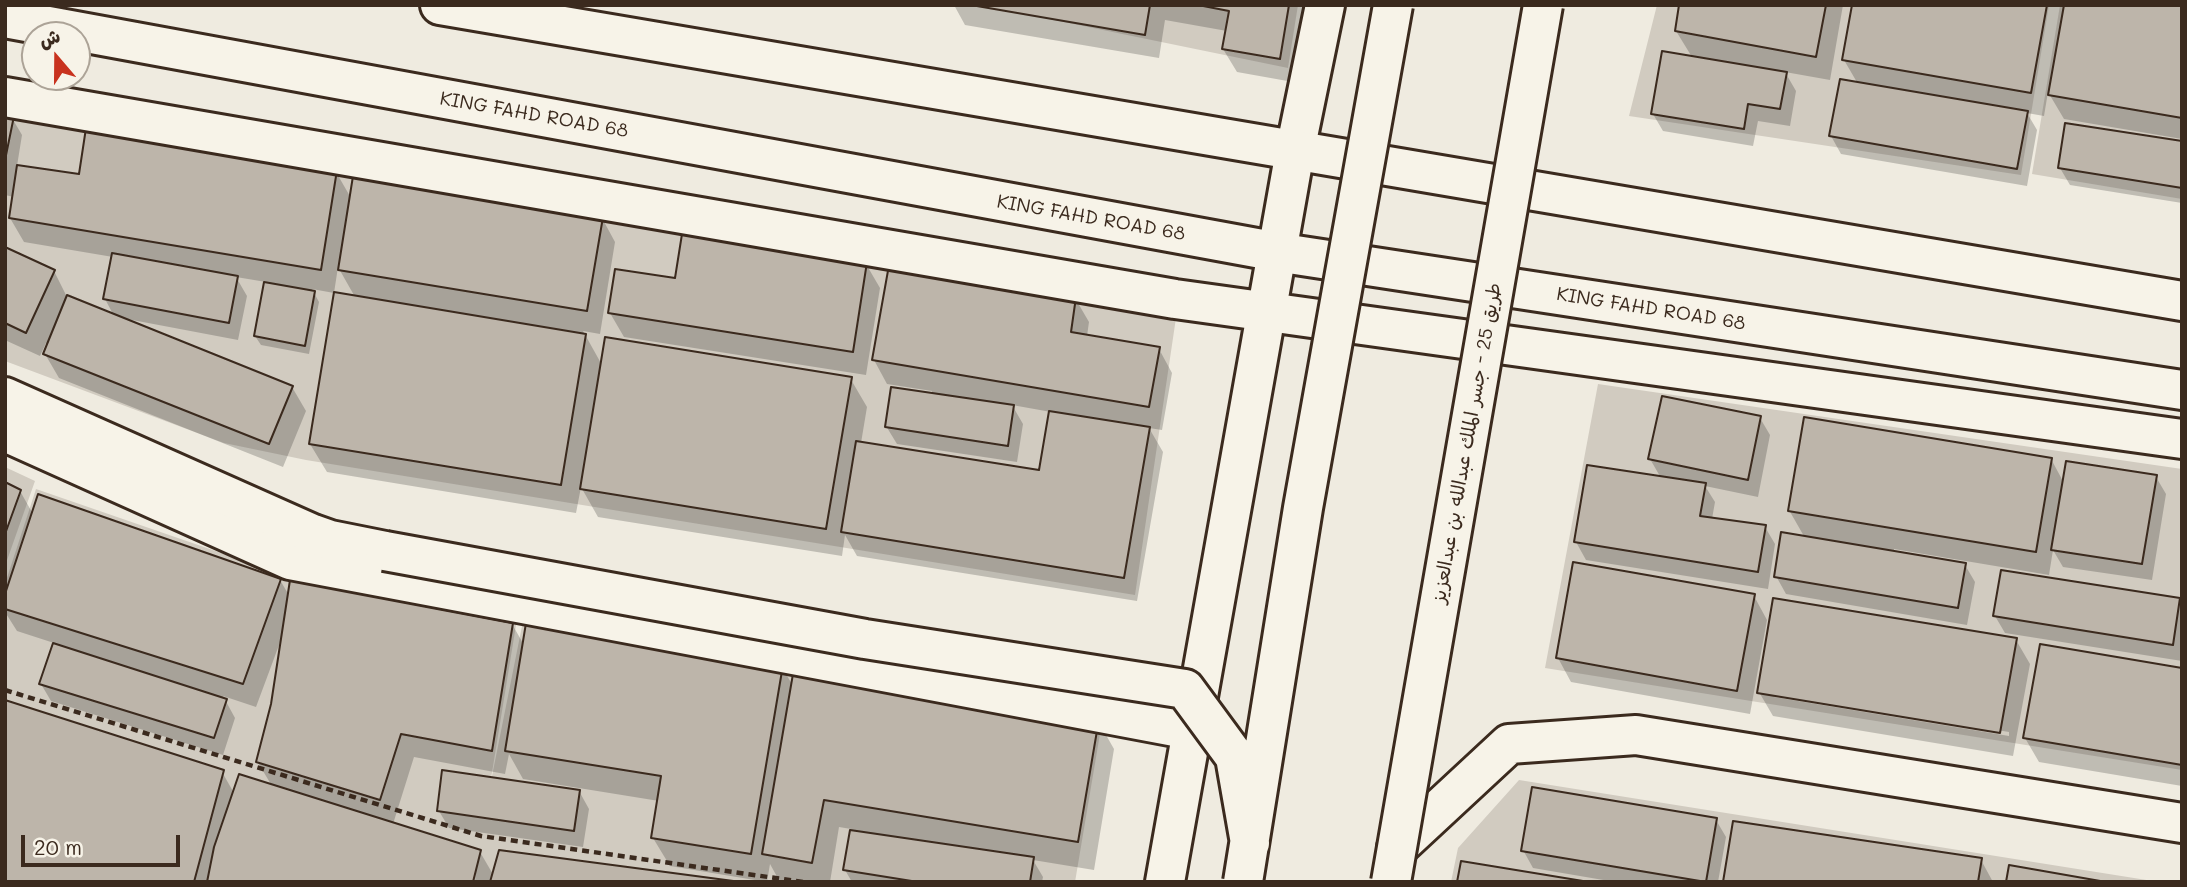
<!DOCTYPE html>
<html>
<head>
<meta charset="utf-8">
<style>
  body { margin:0 }
  #map { position:relative; width:2187px; height:887px; overflow:hidden; background:#efebe0; font-family:Mali,"Playpen Sans Arabic",sans-serif }
  canvas { display:block }
  .frame { position:absolute; inset:0; border:7px solid #3b2a1e; pointer-events:none }
  .north { position:absolute; left:21px; top:21px; width:70px; height:70px; box-sizing:border-box; background:#f7f3e8; border:2px solid #aca397; border-radius:50%; rotate:340deg; font-size:19px; font-weight:700; line-height:28px; text-align:center; color:#3b2a1e }
  .north::after { content:''; display:block; margin:auto; width:24px; height:32px; background:#c8321e; clip-path:polygon(50% 0,100% 100%,50% 72%,0 100%) }
  .scale { position:absolute; left:21px; top:835px; width:159px; height:32px; box-sizing:border-box; border:4px solid #3b2a1e; border-top:0; padding-left:9px; font-size:21px; line-height:24px; white-space:nowrap; color:#3b2a1e; -webkit-text-stroke:5px #f7f3e8; paint-order:stroke }
</style>
</head>
<body>
<div id="map">
<canvas width="2187" height="887"></canvas>
<div class="frame"></div>
<div class="north">ش</div>
<div class="scale">20 m</div>
</div>
<script>
const ctx = document.querySelector('canvas').getContext('2d');
ctx.lineJoin = 'round';
function fill(path, color) { ctx.fillStyle = color; ctx.fill(path, 'evenodd'); }
function stroke(path, color, width, dash) { ctx.strokeStyle = color; ctx.lineWidth = width; ctx.lineCap = dash ? 'butt' : 'round'; ctx.setLineDash(dash || []); ctx.stroke(path); }
function write(font, color, halo, rows, align = 'center') {
  ctx.font = font + ' Mali,"Playpen Sans Arabic",sans-serif'; ctx.lineWidth = 7; ctx.setLineDash([]); ctx.textBaseline = 'middle'; ctx.strokeStyle = halo; ctx.fillStyle = color; for (const [text, x, y, turn = 0] of rows) {
    ctx.save(); ctx.translate(x, y); ctx.rotate((+turn || 0) * Math.PI / 180); ctx.textAlign = isNaN(turn) ? turn : align; if (halo) ctx.strokeText(text, 0, 0); ctx.fillText(text, 0, 0); ctx.restore();
  }
}
fill(new Path2D(`
  M 981,5 L 1298,5 L 1288,68 Z
  M 1657,5 L 2049,5 L 2021,175 L 1629,116 Z
  M 2060,5 L 2182,5 L 2182,199 L 2032,174 Z
  M 5,108 L 1177,311 L 1135,595 L 306,460 L 224,443 L 5,361 Z
  M 1598,384 L 2182,469 L 2182,770 L 1545,668 Z
  M 5,467 L 35,481 L 5,566 Z
  M 36,489 L 285,575 L 517,619 L 489,791 L 523,621 L 1103,716 L 1075,882 L 475,882 L 477,862 L 473,882 L 5,882 L 5,584 Z
  M 1519,780 L 2159,882 L 1451,882 L 1458,848 Z`), '#d1cbc0');
fill(new Path2D(`
  M 954,5 L 1303,5 L 1306,10 L 1293,82 L 1237,72 L 1223,49 L 1227,31 L 1165,20 L 1159,58 L 965,25 Z
  M 1681,5 L 1843,5 L 1830,80 L 1785,72 L 1796,91 L 1790,126 L 1758,121 L 1753,146 L 1663,131 L 1653,114 L 1692,57 L 1676,31 Z
  M 1854,5 L 2182,5 L 2182,139 L 2064,119 L 2048,92 L 2044,116 L 2027,113 L 2037,130 L 2027,186 L 1841,154 L 1831,136 L 1858,84 L 1844,60 Z
  M 5,116 L 12,118 L 22,135 L 17,166 L 80,176 L 336,172 L 351,198 L 602,218 L 615,242 L 600,334 L 583,331 L 602,365 L 850,378 L 867,407 L 861,443 L 1041,472 L 1051,412 L 1012,405 L 1023,424 L 1017,462 L 897,444 L 886,426 L 932,394 L 932,391 L 887,384 L 874,360 L 1075,298 L 1089,322 L 1087,336 L 1159,349 L 1172,373 L 1162,430 L 1149,428 L 1163,452 L 1137,601 L 857,556 L 845,535 L 842,556 L 598,517 L 581,487 L 576,513 L 327,472 L 310,444 L 355,297 L 338,267 L 334,293 L 312,289 L 319,302 L 309,354 L 261,345 L 255,336 L 266,282 L 236,277 L 247,296 L 238,340 L 127,319 L 127,321 L 292,387 L 306,411 L 283,467 L 59,378 L 45,354 L 49,344 L 46,343 L 40,356 L 7,341 L 5,344 L 5,249 L 54,271 L 67,297 L 114,316 L 105,299 L 113,257 L 24,242 L 10,218 L 14,197 L 5,195 Z
  M 2182,143 L 2182,203 L 2070,185 L 2060,168 Z
  M 866,264 L 880,288 L 866,375 L 624,337 L 610,313 L 676,280 Z
  M 1760,418 L 1770,435 L 1758,497 L 1705,486 L 1715,502 L 1712,519 L 1765,527 L 1775,544 L 1768,589 L 1586,560 L 1576,542 L 1661,478 L 1650,459 Z
  M 2051,459 L 2064,483 L 2156,477 L 2166,494 L 2152,580 L 2063,567 L 2053,550 L 2049,575 L 1894,549 L 1894,553 L 1965,565 L 1975,582 L 1967,625 L 1786,594 L 1776,576 L 1805,538 L 1789,510 Z
  M 5,484 L 20,491 L 33,514 L 280,580 L 290,597 L 512,624 L 524,645 L 782,667 L 793,686 L 1098,721 L 1114,749 L 1094,870 L 1033,860 L 1043,877 L 1042,882 L 852,882 L 845,870 L 851,829 L 839,827 L 830,882 L 780,882 L 770,864 L 767,882 L 670,866 L 653,838 L 659,801 L 523,779 L 509,754 L 505,774 L 414,757 L 393,824 L 480,852 L 494,876 L 727,882 L 5,882 L 222,772 L 234,793 L 272,786 L 257,761 L 273,705 L 282,637 L 256,707 L 223,696 L 235,718 L 223,755 L 51,701 L 41,684 L 54,643 L 17,631 L 5,612 Z
  M 1754,596 L 1767,620 L 1750,714 L 1571,682 L 1558,658 Z
  M 2179,599 L 2182,604 L 2182,661 L 2005,633 L 1995,616 Z
  M 2016,640 L 2030,664 L 2013,756 L 1773,716 L 1759,692 ZM 1774,694 L 2009,732 L 2009,736 L 1774,697 Z
  M 2182,670 L 2182,786 L 2039,762 L 2025,738 Z
  M 579,791 L 589,809 L 583,847 L 449,828 L 439,811 Z
  M 1716,820 L 1726,837 L 1718,882 L 1615,882 L 1533,868 L 1523,850 Z
  M 1981,860 L 1993,882 L 1725,882 Z`), '#0003');
const building = new Path2D(`
  M 971,5 L 1150,5 L 1145,35 Z
  M 1198,5 L 1289,5 L 1280,59 L 1222,49 L 1229,11 Z
  M 1679,5 L 1826,5 L 1816,57 L 1675,31 Z
  M 1852,5 L 2047,5 L 2031,93 L 1842,60 Z
  M 2064,5 L 2182,5 L 2182,118 L 2048,95 Z
  M 1662,51 L 1787,72 L 1780,109 L 1748,104 L 1744,129 L 1651,114 Z
  M 1840,79 L 2028,111 L 2017,169 L 1829,136 Z
  M 5,114 L 14,116 L 5,160 Z
  M 2065,123 L 2182,141 L 2182,188 L 2058,168 Z
  M 86,128 L 337,170 L 321,270 L 9,218 L 17,165 L 79,174 Z
  M 353,176 L 603,217 L 587,311 L 338,270 Z
  M 682,234 L 867,262 L 853,352 L 608,313 L 615,269 L 675,278 Z
  M 5,247 L 55,270 L 26,333 L 5,323 Z
  M 112,253 L 238,276 L 229,323 L 103,299 Z
  M 889,265 L 1076,297 L 1071,332 L 1160,347 L 1149,407 L 872,360 Z
  M 264,282 L 315,291 L 305,346 L 254,336 Z
  M 334,292 L 586,334 L 561,485 L 309,444 Z
  M 67,295 L 293,386 L 269,444 L 43,354 Z
  M 605,337 L 852,377 L 826,529 L 580,489 Z
  M 891,387 L 1014,405 L 1008,446 L 885,427 Z
  M 1662,396 L 1761,416 L 1748,480 L 1648,459 Z
  M 1049,411 L 1150,427 L 1124,578 L 841,532 L 856,441 L 1039,470 Z
  M 1804,417 L 2052,458 L 2036,552 L 1788,511 Z
  M 2066,461 L 2157,475 L 2142,564 L 2051,550 Z
  M 1587,465 L 1706,483 L 1700,516 L 1766,525 L 1758,572 L 1574,542 Z
  M 5,482 L 21,490 L 5,534 Z
  M 38,494 L 281,579 L 243,684 L 5,609 L 5,594 Z
  M 1781,532 L 1966,563 L 1958,608 L 1774,577 Z
  M 1573,562 L 1755,594 L 1737,691 L 1556,658 Z
  M 2001,570 L 2180,598 L 2173,645 L 1993,616 Z
  M 290,580 L 513,623 L 492,751 L 401,734 L 380,800 L 256,762 L 271,704 Z
  M 1773,598 L 2017,638 L 2000,733 L 1757,693 Z
  M 526,623 L 783,665 L 751,854 L 651,838 L 661,776 L 505,751 Z
  M 53,643 L 227,699 L 214,738 L 39,684 Z
  M 2040,644 L 2182,668 L 2182,765 L 2023,738 Z
  M 794,668 L 1099,719 L 1078,842 L 824,800 L 812,863 L 762,854 Z
  M 5,700 L 224,770 L 194,882 L 5,882 Z
  M 442,770 L 580,790 L 574,831 L 437,811 Z
  M 239,774 L 481,850 L 473,882 L 207,882 L 214,847 Z
  M 1532,787 L 1717,818 L 1706,882 L 1521,851 Z
  M 1733,821 L 1982,858 L 1978,882 L 1723,882 Z
  M 850,830 L 1034,857 L 1030,882 L 918,882 L 843,870 Z
  M 499,850 L 741,882 L 490,882 Z
  M 1461,861 L 1589,882 L 1457,882 Z
  M 2009,865 L 2106,882 L 2006,882 Z`);
fill(building, '#bdb5aa');
stroke(building, '#3b2a1e', 2);
const street = new Path2D(`
  M 5,97 L 1175,299 L 2182,439
  M 5,432 L 290,560 L 1191,730
  M 1165,882 L 1295,151 L 1325,5`);
const primary = new Path2D(`
  M 440,5 L 2182,301
  M 5,18 L 1289,254 L 2182,390
  M 5,397 L 313,534 L 330,540 L 385,551
  M 1397,848 L 1509,744 L 1636,735 L 2182,823`);
stroke(street, '#3b2a1e', 44);
stroke(primary, '#3b2a1e', 44);
stroke(new Path2D(`
  M 5,690 L 481,836 L 803,882`), '#3b2a1e', 4.5, [7, 5]);
stroke(street, '#f7f3e8', 38);
stroke(primary, '#f7f3e8', 38);
const primaryBridge = new Path2D(`
  M 385,551 L 865,639 L 1185,689 L 1235,757 L 1250,843
  M 1243,882 L 1303,508 L 1393,5
  M 1391,882 L 1543,5`);
stroke(primaryBridge, '#3b2a1e', 44, []);
stroke(primaryBridge, '#f7f3e8', 38);
write('19px', '#3b2a1e', '#f7f3e8', [
  ["KING FAHD ROAD 68",534,115,10],
  ["KING FAHD ROAD 68",1091,218,10],
  ["KING FAHD ROAD 68",1651,309,9],
  ["طريق 25 - جسر الملك عبدالله بن عبدالعزيز",1467,443,-80]
]);
</script>
</body>
</html>
